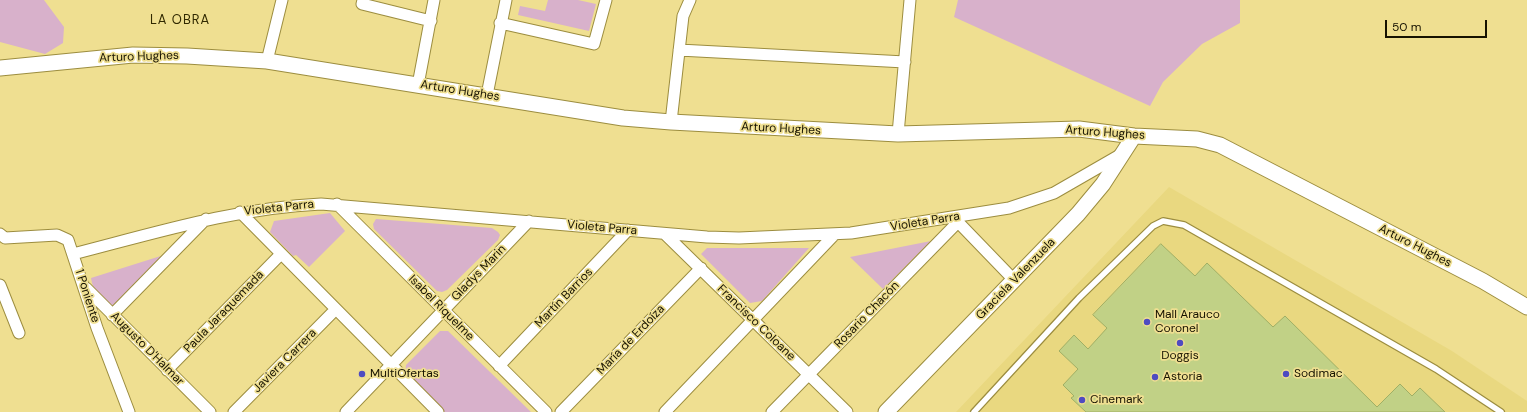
<!DOCTYPE html>
<html>
<head>
<meta charset="utf-8">
<style>
  body { margin:0 }
  #map { position:relative; width:1527px; height:412px; overflow:hidden; background:#efdf91; font-family:"DM Sans",sans-serif }
  canvas { display:block }
  .scale { position:absolute; left:1385px; top:20px; width:102px; height:18px; box-sizing:border-box; border:2px solid #161200; border-top:0; padding-left:5px; font-size:12px; line-height:14px; white-space:nowrap; color:#161200; -webkit-text-stroke:3px #efdf91; paint-order:stroke }
</style>
</head>
<body>
<div id="map">
<canvas width="1527" height="412"></canvas>
<div class="scale">50 m</div>
</div>
<script>
const ctx = document.querySelector('canvas').getContext('2d');
ctx.lineJoin = 'round';
function fill(path, color) { ctx.fillStyle = color; ctx.fill(path, 'evenodd'); }
function stroke(path, color, width, dash) { ctx.strokeStyle = color; ctx.lineWidth = width; ctx.lineCap = dash ? 'butt' : 'round'; ctx.setLineDash(dash || []); ctx.stroke(path); }
function write(font, color, halo, rows, align = 'center') {
  ctx.font = font + ' "DM Sans",sans-serif'; ctx.lineWidth = 3.5; ctx.setLineDash([]); ctx.textBaseline = 'middle'; ctx.strokeStyle = halo; ctx.fillStyle = color; for (const [text, x, y, turn = 0] of rows) {
    ctx.save(); ctx.translate(x, y); ctx.rotate((+turn || 0) * Math.PI / 180); ctx.textAlign = isNaN(turn) ? turn : align; if (halo) ctx.strokeText(text, 0, 0); ctx.fillText(text, 0, 0); ctx.restore();
  }
}
fill(new Path2D(`
  M 1169,187 L 1452,351 L 1527,401 L 1527,412 L 956,412 Z`), '#e9d880');
fill(new Path2D(`
  M 0,0 L 44,0 L 64,27 L 63,43 L 45,54 L 0,42 Z
  M 548,0 L 578,0 L 596,4 L 589,31 L 518,15 L 520,6 L 545,11 Z
  M 958,0 L 1240,0 L 1240,23 L 1202,44 L 1163,82 L 1150,106 L 954,17 Z
  M 330,213 L 345,231 L 309,267 L 296,255 L 293,256 L 270,232 L 274,221 Z
  M 376,219 L 492,228 L 498,232 L 500,235 L 498,240 L 447,290 L 442,292 L 437,291 L 374,229 L 373,224 Z
  M 931,241 L 883,289 L 850,257 Z
  M 707,248 L 809,248 L 762,301 L 750,303 L 701,254 Z
  M 167,254 L 110,308 C 101,299 93,292 91,278 Z
  M 440,331 L 448,331 L 531,412 L 444,412 L 405,375 L 406,365 Z`), '#d8b1cb');
const building = new Path2D(`
  M 1161,244 L 1195,276 L 1207,263 L 1273,327 L 1285,316 L 1377,407 L 1400,384 L 1412,396 L 1420,388 L 1445,412 L 1086,412 L 1071,398 L 1074,396 L 1063,385 L 1078,369 L 1059,351 L 1074,335 L 1088,349 L 1107,328 L 1093,315 Z`);
fill(building, '#c1d186');
stroke(building, '#a0af65', 1);
const lane = new Path2D(`
  M 974,412 L 1079,298 L 1153,226 L 1163,221 L 1184,225 L 1436,369 L 1501,412`);
const street = new Path2D(`
  M 363,0 L 362,4 L 431,21
  M 500,23 L 594,44 L 606,0
  M 679,50 L 905,62
  M 267,61 L 282,0
  M 418,85 L 434,0
  M 487,95 L 506,0
  M 671,122 L 683,16 L 690,0
  M 898,134 L 910,0
  M 337,204 L 546,412
  M 240,212 L 438,412
  M 958,222 L 1014,280
  M 0,234 L 5,238 L 57,235 L 68,240 L 97,328 L 129,412
  M 665,234 L 847,412
  M 73,254 C 155,233 235,208 321,204 L 707,237 L 739,238 L 851,233 L 1009,208 L 1054,193 L 1120,155
  M 0,285 L 19,333
  M 86,288 L 210,412
  M 112,315 L 206,219
  M 499,366 L 628,230
  M 167,370 L 280,255
  M 234,412 L 335,310
  M 346,412 L 529,221
  M 561,412 L 701,268
  M 665,412 L 834,235
  M 772,412 L 958,222 L 956,217`);
const secondary = new Path2D(`
  M 0,68 L 133,55 L 187,56 L 267,61 L 623,118 L 671,122 L 898,134 L 1079,129 L 1134,136 L 1197,139 L 1220,145 L 1483,281 L 1527,307
  M 886,412 L 1078,214 L 1103,184 L 1134,136`);
stroke(lane, '#9c8d3f', 8);
stroke(street, '#9c8d3f', 13);
stroke(secondary, '#9c8d3f', 17);
stroke(lane, '#fff', 5.5);
stroke(street, '#fff', 11);
stroke(secondary, '#fff', 15);
for (const [x, y, r, color] of [
  [1147,322,4,"#4e4bc1"],
  [1180,343,4,"#4e4bc1"],
  [362,374,4,"#4e4bc1"],
  [1286,374,4,"#4e4bc1"],
  [1155,377,4,"#4e4bc1"],
  [1082,400,4,"#4e4bc1"]
]) { const dot = new Path2D(); dot.arc(x, y, r, 0, 2 * Math.PI); ctx.fillStyle = color; ctx.fill(dot); stroke(dot, '#efdf91', 1.5); }
write('12px', '#161200', '#efdf91', [
  ["Arturo Hughes",139,57,-2],
  ["Arturo Hughes",460,91,9],
  ["Arturo Hughes",781,129,3],
  ["Arturo Hughes",1105,133,4],
  ["Violeta Parra",279,208,-6],
  ["Violeta Parra",925,222,-9],
  ["Violeta Parra",602,228,5],
  ["Arturo Hughes",1415,246,27],
  ["Gladys Marin",479,273,-46],
  ["Graciela Valenzuela",1016,279,-46],
  ["1 Poniente",87,296,72],
  ["Martín Barrios",564,298,-46],
  ["Isabel Riquelme",441,308,45],
  ["Paula Jaraquemada",224,312,-46],
  ["Rosario Chacón",867,315,-46],
  ["Francisco Coloane",756,323,44],
  ["María de Erdoíza",631,340,-46],
  ["Augusto D'Halmar",147,349,45],
  ["Javiera Carrera",285,361,-45]
]);
write('12px', '#161200', '#efdf91', [
  ["Mall Arauco",1155,315],
  ["Coronel",1155,329],
  ["Doggis",1180,356,"center"],
  ["MultiOfertas",370,374],
  ["Sodimac",1294,374],
  ["Astoria",1163,377],
  ["Cinemark",1090,400]
], 'left');
ctx.letterSpacing = '1px';
write('13px', '#312900', '#efdf91', [
  ["LA OBRA",180,21]
]);
ctx.letterSpacing = '0px';
</script>
</body>
</html>
